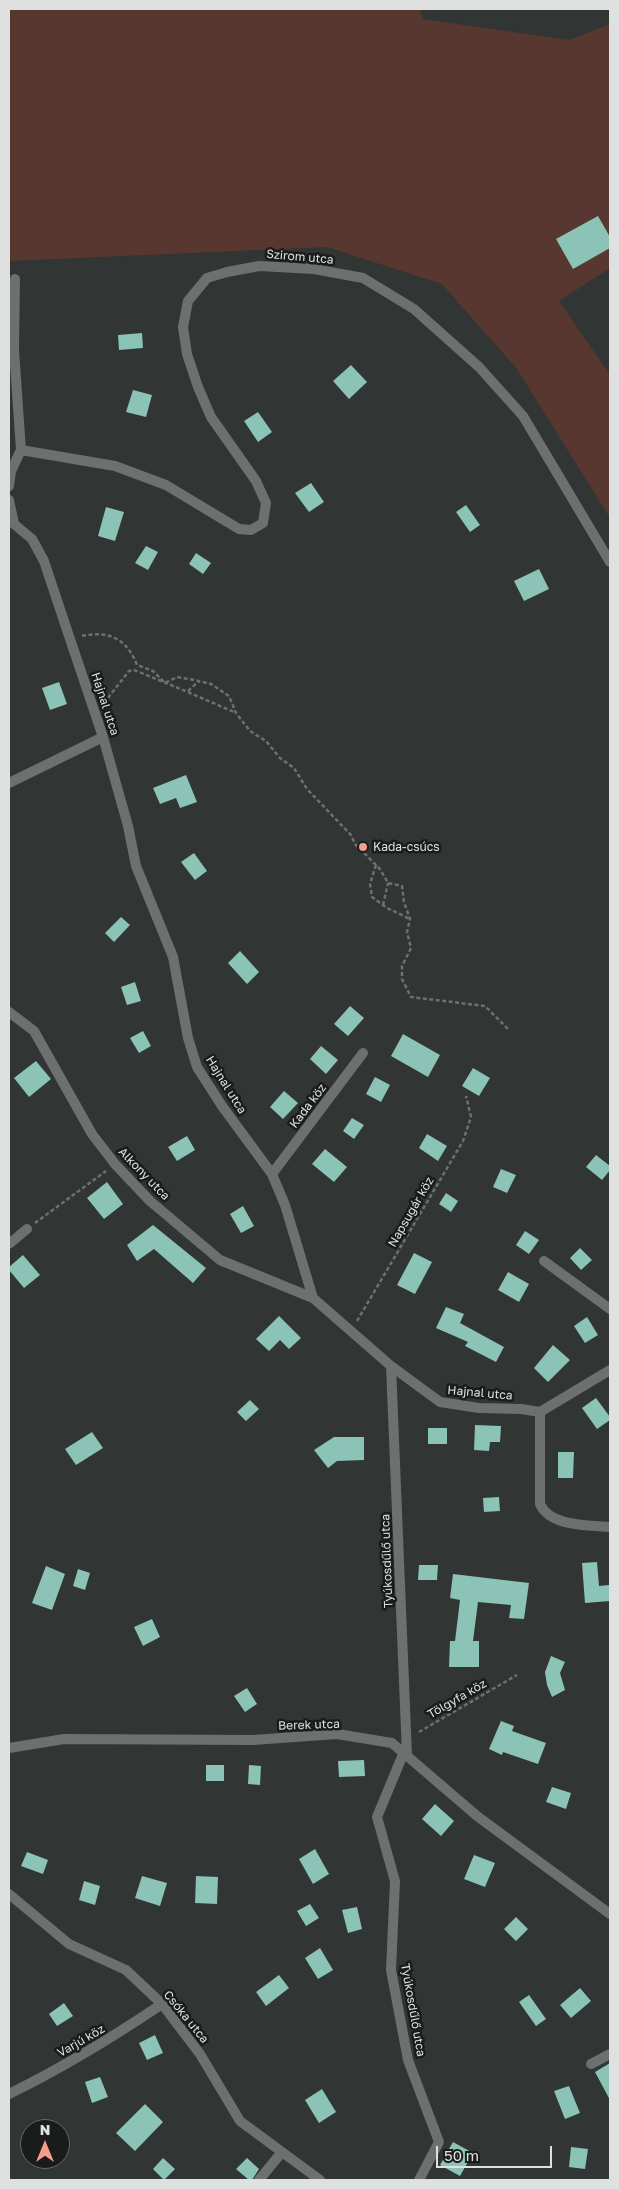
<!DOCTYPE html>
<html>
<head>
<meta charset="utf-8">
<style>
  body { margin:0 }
  #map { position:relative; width:619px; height:2189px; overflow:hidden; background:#313534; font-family:"Golos Text",sans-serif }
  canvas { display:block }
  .frame { position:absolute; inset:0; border:10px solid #dee1e0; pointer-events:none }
  .north { position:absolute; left:20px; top:2119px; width:50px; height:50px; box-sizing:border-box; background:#1a1c1c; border:1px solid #686b6a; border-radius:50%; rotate:0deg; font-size:14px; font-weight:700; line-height:20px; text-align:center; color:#dee1e0 }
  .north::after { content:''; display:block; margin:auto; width:18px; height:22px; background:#f49d8c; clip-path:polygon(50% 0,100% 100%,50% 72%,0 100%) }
  .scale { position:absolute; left:436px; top:2146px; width:116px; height:22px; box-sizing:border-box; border:2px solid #dee1e0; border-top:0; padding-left:6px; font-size:15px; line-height:18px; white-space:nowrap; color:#dee1e0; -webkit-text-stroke:4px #1a1c1c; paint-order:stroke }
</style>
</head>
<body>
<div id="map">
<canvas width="619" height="2189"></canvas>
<div class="frame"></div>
<div class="north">N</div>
<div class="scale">50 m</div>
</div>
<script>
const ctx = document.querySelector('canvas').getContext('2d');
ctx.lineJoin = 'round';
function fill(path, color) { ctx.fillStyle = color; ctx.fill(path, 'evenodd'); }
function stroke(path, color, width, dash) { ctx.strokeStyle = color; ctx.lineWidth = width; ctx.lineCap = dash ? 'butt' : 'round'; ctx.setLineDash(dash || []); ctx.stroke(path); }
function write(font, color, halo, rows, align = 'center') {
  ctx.font = font + ' "Golos Text",sans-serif'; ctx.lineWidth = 5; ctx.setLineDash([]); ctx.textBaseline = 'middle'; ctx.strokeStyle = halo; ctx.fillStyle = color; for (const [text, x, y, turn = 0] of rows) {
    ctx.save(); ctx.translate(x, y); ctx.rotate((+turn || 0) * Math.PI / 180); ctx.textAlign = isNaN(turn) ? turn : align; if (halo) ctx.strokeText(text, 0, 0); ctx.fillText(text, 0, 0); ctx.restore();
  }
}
fill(new Path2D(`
  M 9,9 L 420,9 L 422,19 L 569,40 L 610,24 L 610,268 L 559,301 L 610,375 L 610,518 L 517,369 L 442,284 L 327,247 L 9,261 Z`), '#583730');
fill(new Path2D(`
  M 598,216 L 610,237 L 610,248 L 573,269 L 556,239 Z
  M 142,333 L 143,348 L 119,350 L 118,335 Z
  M 351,365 L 367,382 L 349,399 L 333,381 Z
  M 133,390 L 152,395 L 146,417 L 126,412 Z
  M 258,412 L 272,432 L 258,442 L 244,421 Z
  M 311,483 L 324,502 L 309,512 L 295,493 Z
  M 466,505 L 480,525 L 470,532 L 456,512 Z
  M 106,507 L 124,512 L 115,541 L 98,536 Z
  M 146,546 L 158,552 L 148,570 L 135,563 Z
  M 196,553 L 211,563 L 203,574 L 189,564 Z
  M 539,569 L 549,589 L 524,601 L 514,581 Z
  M 59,682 L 67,704 L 50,710 L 42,688 Z
  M 186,775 L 197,802 L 180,808 L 176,798 L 160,804 L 153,788 Z
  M 194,853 L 207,871 L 195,880 L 181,862 Z
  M 121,917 L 130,925 L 114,942 L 105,933 Z
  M 240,951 L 259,972 L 247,984 L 228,963 Z
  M 135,982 L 141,1001 L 127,1005 L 121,987 Z
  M 350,1006 L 364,1018 L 348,1036 L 334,1024 Z
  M 143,1031 L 151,1046 L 139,1053 L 130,1038 Z
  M 403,1034 L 440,1055 L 428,1077 L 391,1056 Z
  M 321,1046 L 338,1060 L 326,1074 L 310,1059 Z
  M 36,1061 L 51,1079 L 29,1097 L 14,1078 Z
  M 473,1068 L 490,1078 L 479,1096 L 462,1086 Z
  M 375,1077 L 390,1085 L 381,1102 L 366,1094 Z
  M 284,1091 L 298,1103 L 283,1119 L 270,1107 Z
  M 352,1118 L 364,1125 L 354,1139 L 343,1131 Z
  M 427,1134 L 447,1146 L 438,1161 L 419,1148 Z
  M 187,1136 L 195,1150 L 177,1161 L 168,1147 Z
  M 325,1149 L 347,1167 L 334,1182 L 312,1164 Z
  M 596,1155 L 610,1166 L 610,1170 L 602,1180 L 586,1167 Z
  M 501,1169 L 516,1175 L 507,1193 L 493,1187 Z
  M 107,1182 L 123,1204 L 104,1219 L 87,1198 Z
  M 446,1193 L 458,1201 L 451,1212 L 439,1204 Z
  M 243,1206 L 254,1226 L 241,1233 L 230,1214 Z
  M 153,1225 L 206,1268 L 193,1283 L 154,1249 L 137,1261 L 127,1245 Z
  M 525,1231 L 539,1240 L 529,1254 L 516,1245 Z
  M 580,1248 L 592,1260 L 581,1270 L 570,1258 Z
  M 414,1253 L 432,1262 L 415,1294 L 397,1285 Z
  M 23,1255 L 40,1275 L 24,1288 L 9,1270 L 9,1267 Z
  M 508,1272 L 529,1284 L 519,1302 L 498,1290 Z
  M 446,1307 L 464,1314 L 460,1323 L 504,1347 L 496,1362 L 465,1346 L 468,1342 L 436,1328 Z
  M 279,1316 L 301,1338 L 289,1349 L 280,1340 L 269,1351 L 256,1339 Z
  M 587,1317 L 598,1335 L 585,1343 L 574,1326 Z
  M 553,1345 L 570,1360 L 548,1382 L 534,1368 Z
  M 596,1398 L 610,1417 L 610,1420 L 597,1429 L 582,1408 Z
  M 250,1400 L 259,1409 L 246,1421 L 237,1412 Z
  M 475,1425 L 501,1426 L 500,1442 L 490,1442 L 489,1451 L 474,1450 Z
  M 428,1428 L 447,1428 L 447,1444 L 428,1444 Z
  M 92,1432 L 103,1448 L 76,1465 L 65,1449 Z
  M 334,1437 L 364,1437 L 364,1460 L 337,1461 L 328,1468 L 314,1450 Z
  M 558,1452 L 574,1452 L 573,1478 L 558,1478 Z
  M 499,1497 L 500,1511 L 484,1512 L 483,1498 Z
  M 597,1562 L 599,1586 L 609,1585 L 610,1601 L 585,1603 L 582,1563 Z
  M 419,1565 L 438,1565 L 437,1580 L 418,1580 Z
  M 46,1566 L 65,1574 L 52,1610 L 32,1603 Z
  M 78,1569 L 90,1573 L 85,1590 L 73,1586 Z
  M 453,1574 L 529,1583 L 524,1619 L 509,1618 L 511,1605 L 478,1602 L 473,1641 L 479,1641 L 479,1667 L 449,1667 L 450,1641 L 455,1641 L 460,1600 L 450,1598 Z
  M 152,1619 L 160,1637 L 143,1646 L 134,1627 Z
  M 551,1656 L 565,1662 L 560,1673 L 565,1690 L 552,1697 L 547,1685 L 545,1672 Z
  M 247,1688 L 257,1704 L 245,1712 L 234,1696 Z
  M 501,1721 L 514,1726 L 512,1731 L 546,1743 L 538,1764 L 503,1752 L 502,1755 L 489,1749 Z
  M 364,1760 L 365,1776 L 339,1777 L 338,1761 Z
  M 206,1765 L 224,1765 L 224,1781 L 206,1781 Z
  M 249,1765 L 261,1766 L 260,1785 L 248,1784 Z
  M 552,1787 L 571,1793 L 566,1809 L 546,1802 Z
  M 435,1804 L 454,1821 L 441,1836 L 422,1819 Z
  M 315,1849 L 329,1874 L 313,1884 L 299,1859 Z
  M 27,1852 L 48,1860 L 43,1874 L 21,1866 Z
  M 474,1855 L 495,1863 L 485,1887 L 464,1879 Z
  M 142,1876 L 167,1883 L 160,1906 L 135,1898 Z
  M 196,1876 L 218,1877 L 217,1904 L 195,1903 Z
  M 84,1881 L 100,1886 L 95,1905 L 79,1900 Z
  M 310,1904 L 319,1918 L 306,1926 L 297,1911 Z
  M 357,1907 L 362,1929 L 348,1933 L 342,1910 Z
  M 516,1917 L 528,1929 L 516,1941 L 504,1929 Z
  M 320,1948 L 333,1970 L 318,1979 L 305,1958 Z
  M 279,1975 L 289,1988 L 266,2006 L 256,1992 Z
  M 580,1988 L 591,2001 L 571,2018 L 560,2005 Z
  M 529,1995 L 546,2019 L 536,2026 L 519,2002 Z
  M 64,2003 L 73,2016 L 57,2026 L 49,2014 Z
  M 155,2035 L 163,2053 L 147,2060 L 139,2043 Z
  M 610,2063 L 610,2100 L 595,2072 Z
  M 100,2077 L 108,2097 L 92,2103 L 85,2082 Z
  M 569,2086 L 580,2113 L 565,2119 L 554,2091 Z
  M 322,2089 L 336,2112 L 319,2123 L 305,2100 Z
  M 145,2104 L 163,2122 L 135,2151 L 116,2133 Z
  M 453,2142 L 473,2153 L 460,2176 L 440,2165 Z
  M 571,2147 L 588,2149 L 585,2169 L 569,2167 Z
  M 163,2158 L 175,2169 L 164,2180 L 153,2169 Z
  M 247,2158 L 259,2169 L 252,2180 L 249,2180 L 236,2169 Z`), '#8bc3b6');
stroke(new Path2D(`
  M 82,636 C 109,630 127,639 137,665 L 153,671 L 165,683 L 177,677 L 194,680 L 211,684 L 229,696 L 236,713 L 250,731 L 266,741 L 280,758 L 294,768 L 307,789 L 351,835 L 355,844 L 380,869 L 388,883 L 402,886 L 404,902 L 410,919 L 407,932 L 411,948 L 402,966 L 402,979 L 411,997 L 485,1006 L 508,1029
  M 188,691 L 199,681
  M 104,703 L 129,671 L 134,670 C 169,684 202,698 236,713
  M 376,865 L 370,884 L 372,897 L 387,908 L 410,919
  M 383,905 L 388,883
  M 35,1223 L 106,1171
  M 357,1321 L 463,1141 L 471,1117 L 466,1096
  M 419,1732 L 517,1675`), '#6c706f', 2.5, [4, 2.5]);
stroke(new Path2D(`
  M 21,450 L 115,466 L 166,485 L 239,529 L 251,530 L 263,523 L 266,503 L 256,481 L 211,417 L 198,387 L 187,354 L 183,327 L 188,301 L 207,278 L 227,272 L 259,266 L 314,269 L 363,278 L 414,309 L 479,367 L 523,416 L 610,562
  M 9,486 L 11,471 L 21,450 L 14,350 L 15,279
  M 9,500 L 14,524
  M 14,524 L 32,539 L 44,561 L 70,639 L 103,737 L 128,826 L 136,866 L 173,957 L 188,1038 L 197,1067 L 222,1106 L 272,1174 L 285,1205 L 313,1298 L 391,1366 L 440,1402 L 479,1408 L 521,1409 L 540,1412 L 610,1370
  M 9,783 L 103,737
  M 9,1012 L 34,1031 L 92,1134 L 115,1164 L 150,1201 L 220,1260 L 313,1298
  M 272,1174 L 363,1053
  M 9,1244 L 27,1229
  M 544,1261 L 610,1309
  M 391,1366 L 407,1755
  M 540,1412 L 540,1504 C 550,1527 589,1525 610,1527
  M 9,1748 L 64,1739 L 253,1740 L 337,1734 L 392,1743 L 477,1816 L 610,1914
  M 404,1752 L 377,1817 L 395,1881 L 391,1970 L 408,2060 L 439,2142 L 419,2180
  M 9,1894 L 69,1944 L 126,1970 L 162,2004 L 200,2054 L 240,2121 L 320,2180
  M 591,2064 L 610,2054
  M 9,2094 C 62,2068 113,2037 162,2004
  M 259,2180 L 282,2152`), '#6d706f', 10);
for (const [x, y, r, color] of [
  [363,847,5,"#f49d8c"]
]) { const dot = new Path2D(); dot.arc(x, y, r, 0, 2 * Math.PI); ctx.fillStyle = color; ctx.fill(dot); stroke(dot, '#1a1c1c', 2); }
write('12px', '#dee1e0', '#1a1c1c', [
  ["Szirom utca",300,257,5],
  ["Hajnal utca",105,704,72],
  ["Hajnal utca",226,1085,58],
  ["Kada köz",308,1106,-53],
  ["Alkony utca",144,1174,46],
  ["Napsugár köz",411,1212,-60],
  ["Hajnal utca",480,1393,5],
  ["Tyúkosdűlő utca",387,1561,-92],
  ["Tölgyfa köz",457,1699,-30],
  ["Berek utca",309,1725,-2],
  ["Tyúkosdűlő utca",413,2010,80],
  ["Csóka utca",186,2017,51],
  ["Varjú köz",81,2041,-30]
]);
write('12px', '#dee1e0', '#1a1c1c', [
  ["Kada-csúcs",373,847]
], 'left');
</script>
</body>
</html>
